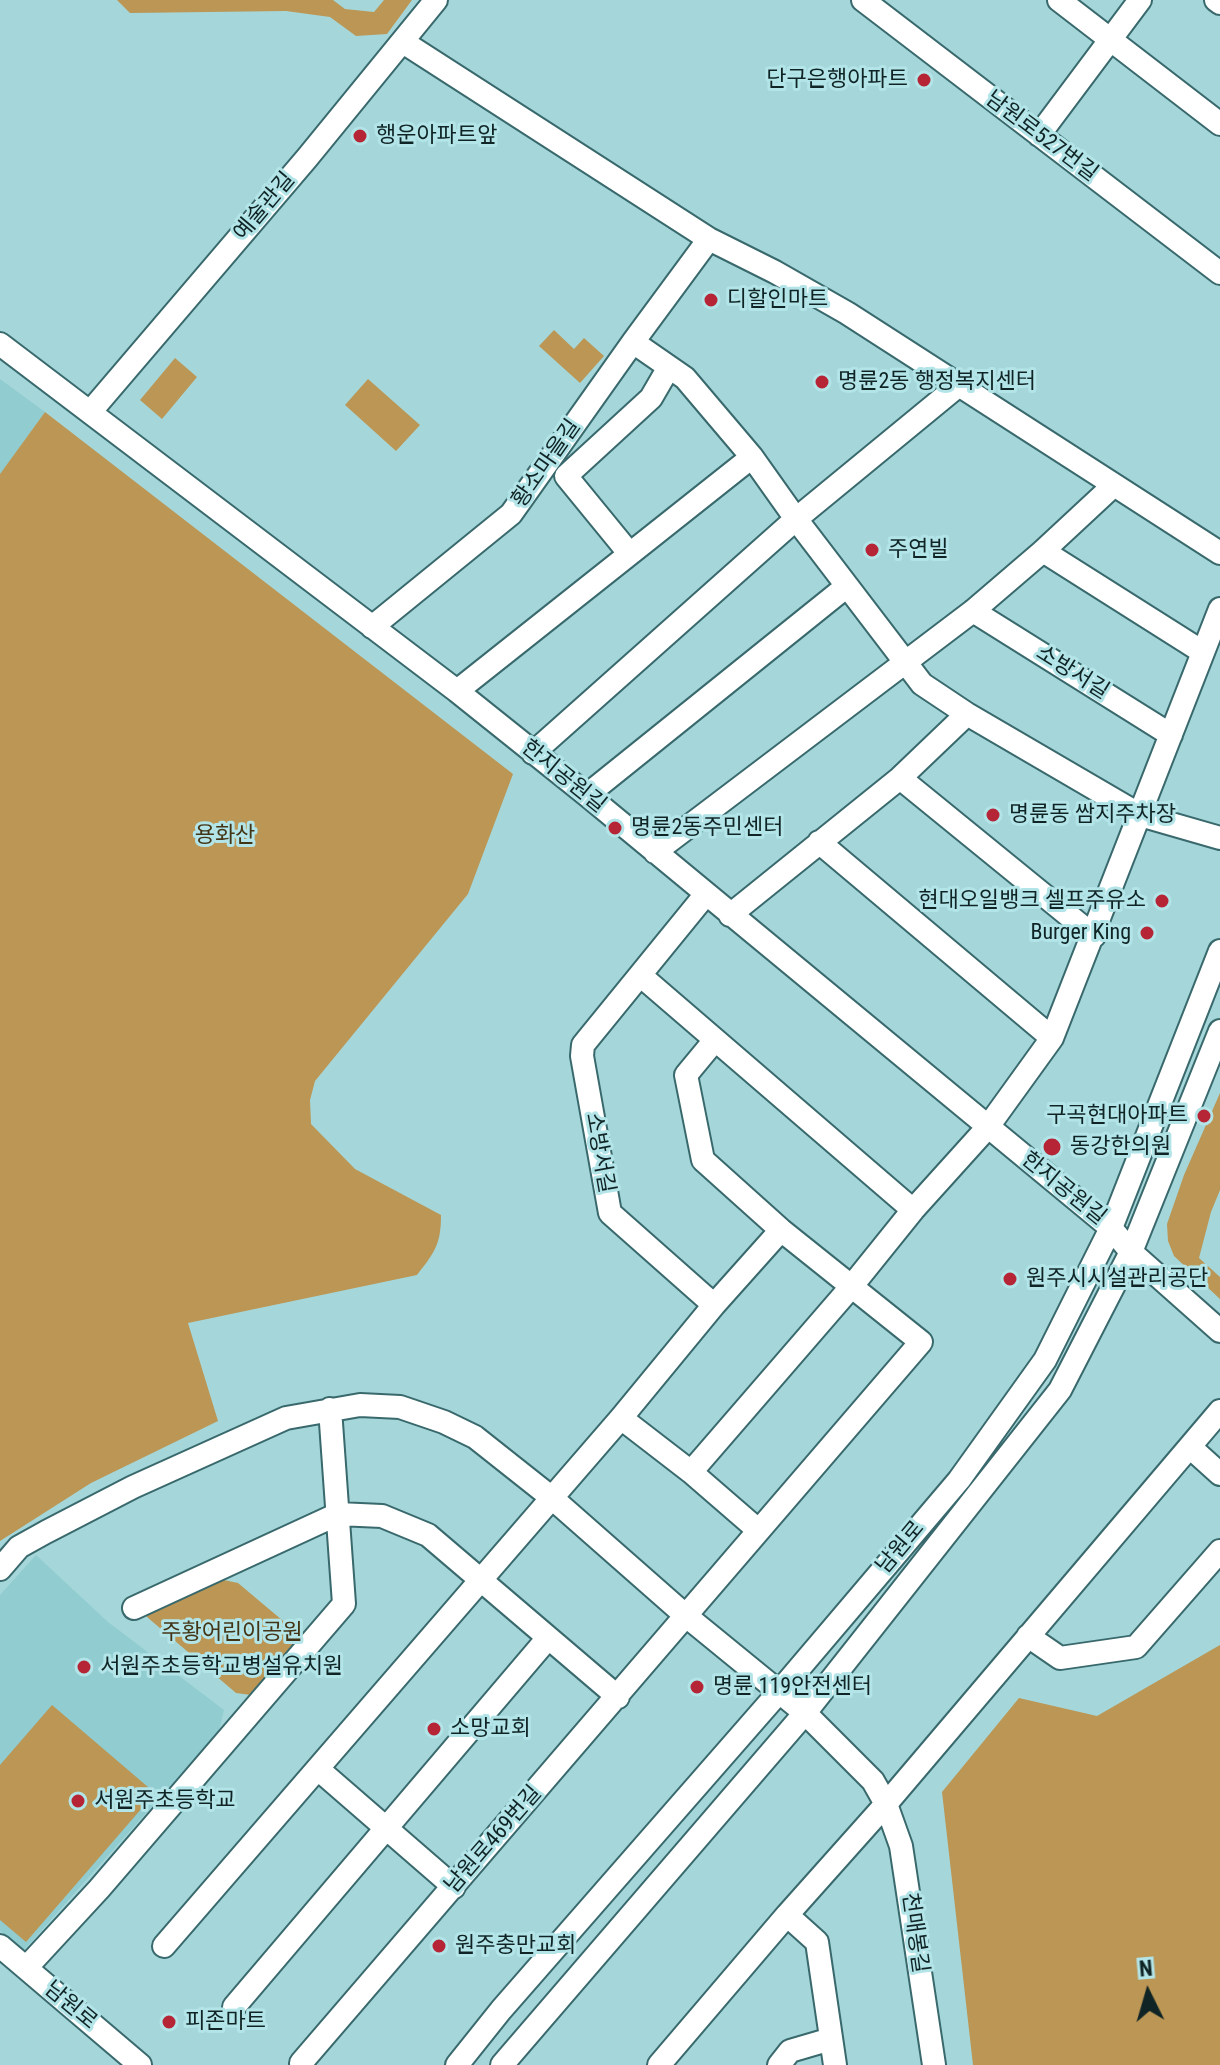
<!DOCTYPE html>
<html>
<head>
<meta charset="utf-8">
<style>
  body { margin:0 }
  #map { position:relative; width:1220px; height:2065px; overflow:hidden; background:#a5d7da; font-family:"Roboto Condensed",sans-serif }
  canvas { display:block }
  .north { position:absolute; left:1108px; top:1953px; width:80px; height:80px; -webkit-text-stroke:6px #b2e4e8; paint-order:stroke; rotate:355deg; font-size:22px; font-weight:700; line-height:32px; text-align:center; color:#102425 }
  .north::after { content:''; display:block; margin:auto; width:28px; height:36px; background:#102425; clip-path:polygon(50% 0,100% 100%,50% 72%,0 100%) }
</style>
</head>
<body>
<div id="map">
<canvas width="1220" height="2065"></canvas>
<div class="north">N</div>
</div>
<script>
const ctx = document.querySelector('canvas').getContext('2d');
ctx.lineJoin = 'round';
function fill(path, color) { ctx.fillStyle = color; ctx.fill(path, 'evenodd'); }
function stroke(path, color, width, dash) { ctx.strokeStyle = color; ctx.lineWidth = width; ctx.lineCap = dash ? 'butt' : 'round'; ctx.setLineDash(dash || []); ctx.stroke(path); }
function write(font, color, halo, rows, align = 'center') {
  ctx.font = font + ' "Roboto Condensed","Noto Sans KR",sans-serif'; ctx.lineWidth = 6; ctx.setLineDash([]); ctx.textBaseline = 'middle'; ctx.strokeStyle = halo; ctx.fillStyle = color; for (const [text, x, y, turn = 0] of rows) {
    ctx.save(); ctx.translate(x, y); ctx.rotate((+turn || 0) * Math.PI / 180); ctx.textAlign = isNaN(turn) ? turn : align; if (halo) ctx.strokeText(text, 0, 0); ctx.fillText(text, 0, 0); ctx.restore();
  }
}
fill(new Path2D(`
  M 0,379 L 45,412 L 0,474 Z
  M 36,1555 L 108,1622 L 224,1710 L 219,1731 L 24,1950 L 0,1931 L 0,1595 Z`), '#90ccd0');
fill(new Path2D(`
  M 117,0 L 333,0 L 345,9 L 374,12 L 384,0 L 412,0 L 387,34 L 356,36 L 330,17 L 286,11 L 130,13 Z
  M 554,330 L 574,349 L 584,338 L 604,356 L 580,383 L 539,346 Z
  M 175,358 L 197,377 L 162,419 L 140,400 Z
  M 368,379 L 420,425 L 396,451 L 345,405 Z
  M 45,412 L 513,774 L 468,894 L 315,1081 L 310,1100 L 311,1124 L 355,1169 L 441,1215 C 441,1244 435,1252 417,1275 L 188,1323 L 218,1421 L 91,1483 L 0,1541 L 0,474 Z
  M 1220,1093 L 1220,1190 L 1211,1212 L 1199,1258 L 1220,1277 L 1220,1299 L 1174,1256 L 1168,1241 L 1167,1224 L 1184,1175 Z
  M 219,1579 L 238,1583 L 301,1636 L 251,1695 L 236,1693 L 147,1617 L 146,1610 Z
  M 1220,1645 L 1220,2065 L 973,2065 L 942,1792 L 1019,1698 L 1097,1716 Z
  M 52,1705 L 155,1793 L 26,1942 L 0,1920 L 0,1765 Z`), '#bb9654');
const minor = new Path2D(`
  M 863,0 L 1220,273
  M 1059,0 L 1220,124
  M 1216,0 L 1220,3
  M 403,42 L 709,239 L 775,272 L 847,313 L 1220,553
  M 1039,135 L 1140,0
  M 633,342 L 709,239
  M 0,344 L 457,691 L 587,795 L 1111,1228 L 1131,1252 L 1220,1331
  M 91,411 L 307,158 L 436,0
  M 1043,551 L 1201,651
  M 629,553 L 566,476 L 651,398 L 669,367
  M 973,611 L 1171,735
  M 372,627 L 511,514 L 633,342 L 685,378 L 752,457 L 796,519 L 922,684 L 967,714 L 1140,815 L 1220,838
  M 457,691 L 752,457
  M 533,753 L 796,519 L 959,385
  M 900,778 L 1094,936
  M 587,795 L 847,586
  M 819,842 L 1052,1038
  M 655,852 L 973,611 L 1043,551 L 1114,485
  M 706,894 L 583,1045 L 582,1056 L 610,1213 L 714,1305
  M 730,915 L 900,778 L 967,714
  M 640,975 L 913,1210
  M 621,1418 L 691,1472 L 758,1530
  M 1190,1447 L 1220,1474
  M 691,1472 L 851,1287 L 913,1210 L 987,1128 L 1052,1038 L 1220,609
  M 0,1569 L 19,1547 L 46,1532 L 133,1487 L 286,1418 L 360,1405 L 400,1407 L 444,1422 L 475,1437 L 552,1498 L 685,1615 L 805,1713 L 873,1781 L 886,1804 L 901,1846 L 934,2065
  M 134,1608 L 338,1514 L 382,1516 L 428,1535 L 618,1697
  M 1028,1636 L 1060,1658 L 1136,1647 L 1220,1551
  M 318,1769 L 454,1887
  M 787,1915 L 886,1804 L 1220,1411
  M 0,1946 L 140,2065
  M 164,1946 L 621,1418 L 714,1305 L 781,1230
  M 26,1968 L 99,1889 L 344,1604 L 330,1409
  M 234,2007 L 548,1638
  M 301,2063 L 921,1342 L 781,1230 L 703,1160 L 686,1075 L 715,1040
  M 457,2065 L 501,2010 L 779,1692 L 959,1480 L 1045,1360 L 1111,1228 L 1220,951
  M 502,2065 L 805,1713 L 1060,1390 L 1131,1252 L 1220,1031
  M 659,2065 L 787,1915 L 817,1942 L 835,2065
  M 779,2065 L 790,2051 L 831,2039`);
stroke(minor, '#39696c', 26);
stroke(minor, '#fff', 22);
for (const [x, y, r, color] of [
  [924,80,8,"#b62535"],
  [360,136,8,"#b62535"],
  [711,300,8,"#b62535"],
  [822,382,8,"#b62535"],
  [872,550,8,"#b62535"],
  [993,815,8,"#b62535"],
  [615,828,8,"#b62535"],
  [1162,901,8,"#b62535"],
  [1147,933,8,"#b62535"],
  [1204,1116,8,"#b62535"],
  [1052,1147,10,"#b62535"],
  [1010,1279,8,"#b62535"],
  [84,1667,8,"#b62535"],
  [697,1687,8,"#b62535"],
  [434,1729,8,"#b62535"],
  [78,1801,8,"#b62535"],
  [439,1946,8,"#b62535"],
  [169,2022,8,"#b62535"]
]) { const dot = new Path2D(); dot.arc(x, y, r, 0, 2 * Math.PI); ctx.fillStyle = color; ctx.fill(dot); stroke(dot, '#b2e4e8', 3); }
write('22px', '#102425', '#b2e4e8', [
  ["단구은행아파트",908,80,"right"],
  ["행운아파트앞",376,136],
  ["디할인마트",727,300],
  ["명륜2동 행정복지센터",838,382],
  ["주연빌",888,550],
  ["명륜동 쌈지주차장",1009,815],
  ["명륜2동주민센터",631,828],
  ["현대오일뱅크 셀프주유소",1146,901,"right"],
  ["Burger King",1131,933,"right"],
  ["구곡현대아파트",1188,1116,"right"],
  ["동강한의원",1070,1147],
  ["원주시시설관리공단",1026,1279],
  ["서원주초등학교병설유치원",100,1667],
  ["명륜 119안전센터",713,1687],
  ["소망교회",450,1729],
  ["서원주초등학교",94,1801],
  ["원주충만교회",455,1946],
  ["피존마트",185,2022]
], 'left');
write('22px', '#102425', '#b2e4e8', [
  ["남원로527번길",1041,137,37],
  ["예술관길",265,207,-50],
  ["황소마을길",547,464,-55],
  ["소방서길",1072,673,32],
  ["한지공원길",563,777,39],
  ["소방서길",599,1153,80],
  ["한지공원길",1063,1189,39],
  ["남원로",901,1548,-50],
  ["남원로469번길",494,1840,-49],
  ["천매봉길",914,1933,82],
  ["남원로",70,2006,40]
]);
write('22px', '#443416', '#b2e4e8', [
  ["용화산",225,836],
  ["주황어린이공원",232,1633]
]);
</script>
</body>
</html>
